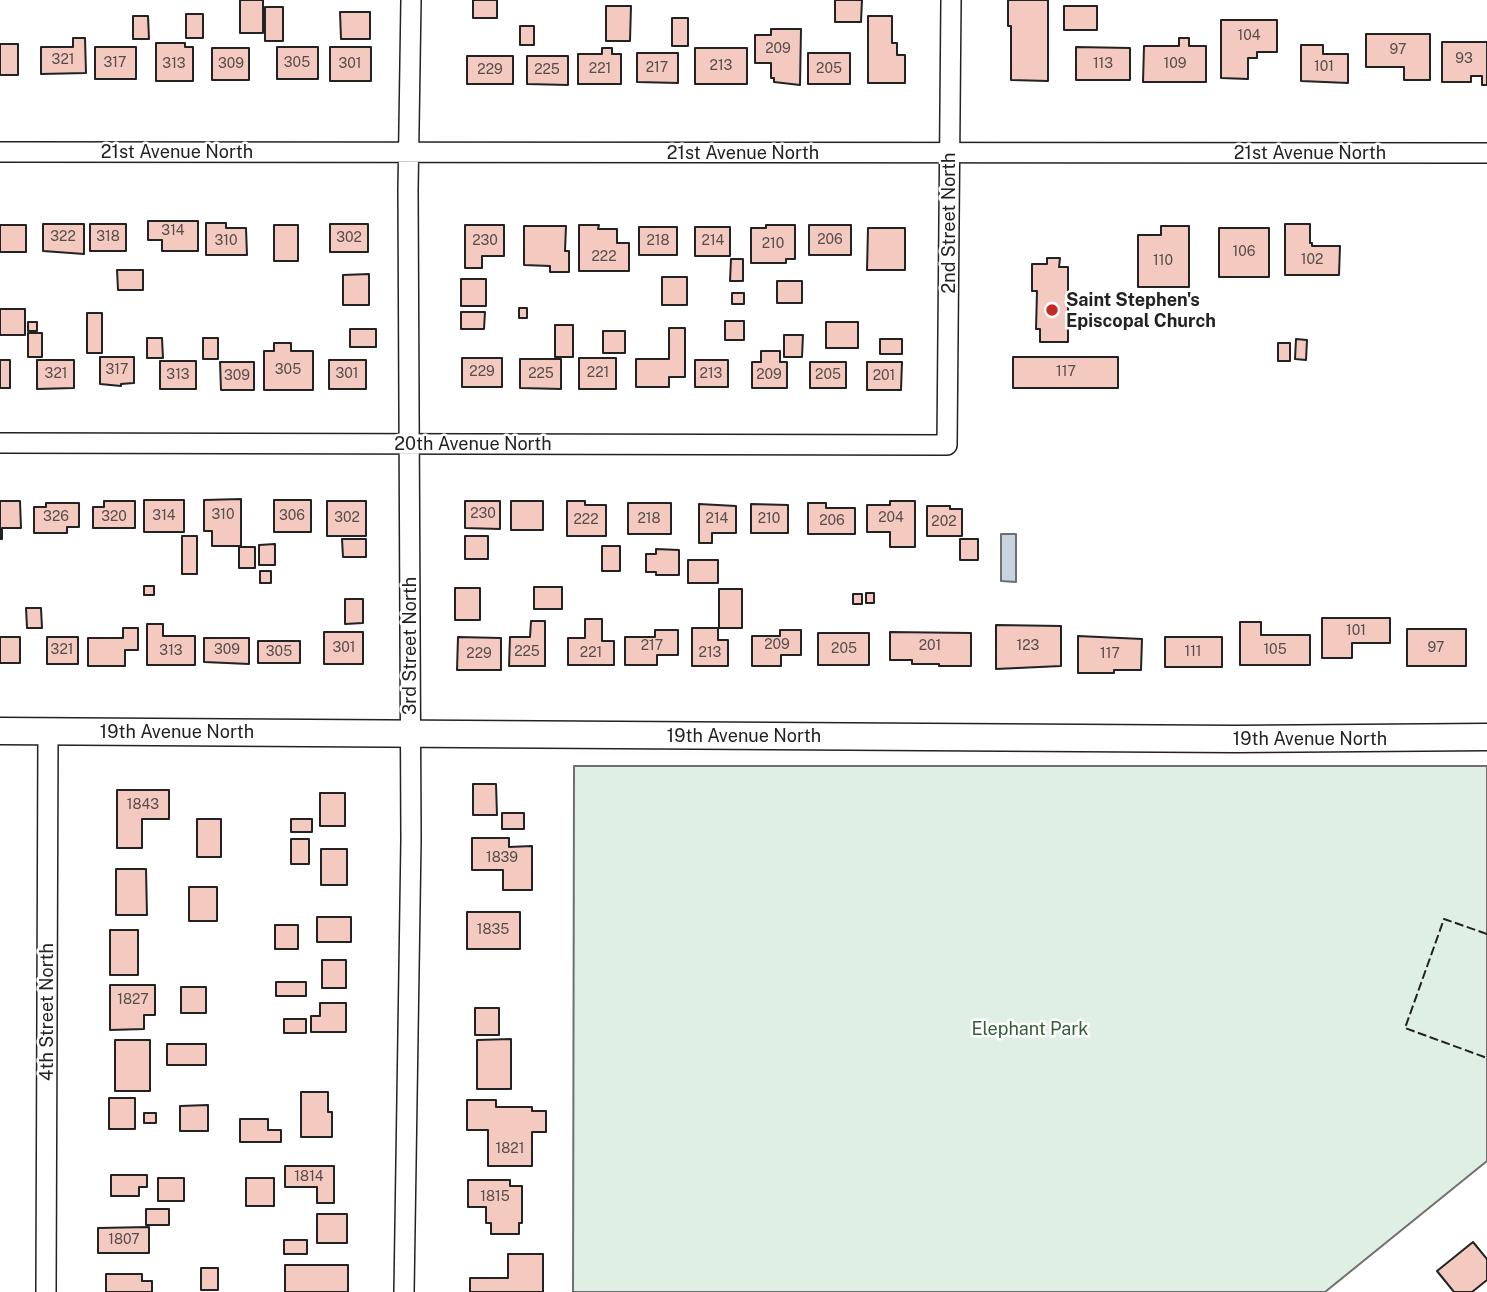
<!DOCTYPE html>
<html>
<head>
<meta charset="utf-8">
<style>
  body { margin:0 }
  canvas { display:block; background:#fff }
</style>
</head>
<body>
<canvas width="1487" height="1292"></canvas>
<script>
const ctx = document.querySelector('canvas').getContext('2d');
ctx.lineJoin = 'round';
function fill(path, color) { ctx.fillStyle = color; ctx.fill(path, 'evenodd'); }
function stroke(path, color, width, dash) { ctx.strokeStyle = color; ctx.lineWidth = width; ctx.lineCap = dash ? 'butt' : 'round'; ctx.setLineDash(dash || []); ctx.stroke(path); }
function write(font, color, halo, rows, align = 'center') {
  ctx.font = font + ' "Public Sans",sans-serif'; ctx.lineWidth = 5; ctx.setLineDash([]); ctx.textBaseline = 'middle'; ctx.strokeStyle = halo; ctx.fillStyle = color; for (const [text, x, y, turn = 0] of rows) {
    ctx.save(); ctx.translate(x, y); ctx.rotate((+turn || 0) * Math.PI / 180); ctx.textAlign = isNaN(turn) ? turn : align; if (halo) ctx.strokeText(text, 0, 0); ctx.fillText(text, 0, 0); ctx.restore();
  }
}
const green = new Path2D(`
  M 574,766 L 1487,766 L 1487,1161 L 1325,1292 L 573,1292 Z`);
fill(green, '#e0efe3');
stroke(green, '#6f6f6f', 2);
const water = new Path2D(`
  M 1001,534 L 1016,534 L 1016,582 L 1001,581 Z`);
fill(water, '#c7d3dd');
stroke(water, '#6f6f6f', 2);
const building = new Path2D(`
  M 240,0 L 263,0 L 263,33 L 240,33 Z
  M 473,0 L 497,0 L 497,18 L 473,18 Z
  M 835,0 L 862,0 L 861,22 L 835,22 Z
  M 1008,0 L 1048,0 L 1048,81 L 1011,80 L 1011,26 L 1008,26 Z
  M 606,6 L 631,6 L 630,41 L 606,41 Z
  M 1064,6 L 1097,6 L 1097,30 L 1064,30 Z
  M 265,7 L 283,7 L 283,41 L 265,41 Z
  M 340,12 L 370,12 L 370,39 L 341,39 Z
  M 186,14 L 203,14 L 203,38 L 186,38 Z
  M 133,16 L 148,16 L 149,39 L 133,39 Z
  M 868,16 L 892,16 L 892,43 L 897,43 L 897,55 L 905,55 L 905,83 L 868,83 Z
  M 672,18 L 688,18 L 688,46 L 672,46 Z
  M 1221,20 L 1277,20 L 1277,52 L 1257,52 L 1257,58 L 1248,58 L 1248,79 L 1221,78 Z
  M 520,26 L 534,26 L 534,45 L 520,45 Z
  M 771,29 L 801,29 L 800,85 L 774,82 L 774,78 L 771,78 L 771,63 L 755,63 L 755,35 L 771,35 Z
  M 1366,34 L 1430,34 L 1430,80 L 1404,80 L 1404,67 L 1366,67 Z
  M 73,38 L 85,38 L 86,73 L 41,74 L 41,47 L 73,47 Z
  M 1179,38 L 1189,38 L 1189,46 L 1206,46 L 1206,82 L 1143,82 L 1144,46 L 1179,46 Z
  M 1442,42 L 1487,42 L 1487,85 L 1482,85 L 1482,76 L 1471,76 L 1471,82 L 1442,82 Z
  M 156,43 L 185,43 L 185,47 L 193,47 L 193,81 L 156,81 Z
  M 0,44 L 18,44 L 18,75 L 0,75 Z
  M 1301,45 L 1323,45 L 1323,54 L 1348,54 L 1348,83 L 1301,81 Z
  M 95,47 L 136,47 L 136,79 L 95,79 Z
  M 277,47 L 318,47 L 318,79 L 277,79 Z
  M 330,47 L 371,47 L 371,81 L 330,81 Z
  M 1076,47 L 1130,48 L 1130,80 L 1076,80 Z
  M 212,48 L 249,48 L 249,80 L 212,80 Z
  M 602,48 L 612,48 L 612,54 L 621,54 L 621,84 L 578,84 L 578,54 L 602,54 Z
  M 695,48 L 747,48 L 747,84 L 695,84 Z
  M 637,53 L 678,53 L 678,83 L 637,82 Z
  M 808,53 L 850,53 L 850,84 L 808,84 Z
  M 467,56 L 513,56 L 513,84 L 467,84 Z
  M 527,56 L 568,56 L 568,85 L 527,84 Z
  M 148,221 L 198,221 L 198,251 L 162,251 L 162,240 L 148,240 Z
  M 206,223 L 226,223 L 226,228 L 246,228 L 247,255 L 206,255 Z
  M 43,224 L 84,224 L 84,254 L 43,251 Z
  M 90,224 L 126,224 L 126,251 L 90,251 Z
  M 330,224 L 368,224 L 368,252 L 330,252 Z
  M 1285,224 L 1310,224 L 1310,243 L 1312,243 L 1312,246 L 1340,246 L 1339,275 L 1285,275 Z
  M 0,225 L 26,225 L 26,252 L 0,252 Z
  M 274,225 L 298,225 L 298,261 L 274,261 Z
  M 465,225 L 504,225 L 504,256 L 482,256 L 482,268 L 465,268 Z
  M 579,225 L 599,225 L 598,229 L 617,229 L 617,243 L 629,243 L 629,271 L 579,271 Z
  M 766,225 L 795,225 L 795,259 L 786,259 L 786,263 L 751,263 L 751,228 L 766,228 Z
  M 809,225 L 851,225 L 851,255 L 809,255 Z
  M 524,226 L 566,226 L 565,251 L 569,251 L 569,272 L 550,272 L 550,266 L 524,265 Z
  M 1161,226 L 1189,226 L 1189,287 L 1138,287 L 1138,235 L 1161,235 Z
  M 639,227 L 677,227 L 677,255 L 639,255 Z
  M 695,227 L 730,227 L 730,256 L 695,256 Z
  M 868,228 L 905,228 L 905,270 L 867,270 Z
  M 1219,228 L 1269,228 L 1269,277 L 1219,277 Z
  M 1047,258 L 1060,258 L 1059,267 L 1068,267 L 1068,342 L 1040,342 L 1040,329 L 1036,329 L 1037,291 L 1032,291 L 1032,264 L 1047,264 Z
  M 731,259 L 743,259 L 743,281 L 730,281 Z
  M 117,270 L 143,270 L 143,290 L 118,290 Z
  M 369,274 L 369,305 L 343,305 L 343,275 Z
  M 662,277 L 687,277 L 687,305 L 662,305 Z
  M 461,279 L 486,279 L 486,306 L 461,306 Z
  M 777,281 L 802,281 L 802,303 L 777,303 Z
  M 732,293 L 744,293 L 744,304 L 732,304 Z
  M 519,308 L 527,308 L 527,318 L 519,318 Z
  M 0,309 L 25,309 L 25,335 L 0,335 Z
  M 461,312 L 485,312 L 484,329 L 461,329 Z
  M 87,313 L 102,313 L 102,353 L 87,353 Z
  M 725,321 L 744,321 L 744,340 L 725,340 Z
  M 28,322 L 37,322 L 37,331 L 28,331 Z
  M 826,322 L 858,322 L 858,348 L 826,348 Z
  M 555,325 L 573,325 L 573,357 L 555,357 Z
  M 669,328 L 685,328 L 685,377 L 669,377 L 669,387 L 636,387 L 636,359 L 669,359 Z
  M 350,329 L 376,329 L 376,347 L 350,347 Z
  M 603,331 L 625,331 L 625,353 L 603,353 Z
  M 28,333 L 42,333 L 42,357 L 28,357 Z
  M 784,335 L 803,335 L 802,357 L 784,357 Z
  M 147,338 L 162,338 L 163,358 L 147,358 Z
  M 203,338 L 218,338 L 218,359 L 203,359 Z
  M 880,339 L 902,339 L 902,354 L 880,354 Z
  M 1296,339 L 1307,340 L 1306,360 L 1295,359 Z
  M 274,343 L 291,343 L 291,351 L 313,351 L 313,390 L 264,390 L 264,351 L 274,351 Z
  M 1278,343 L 1290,343 L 1290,361 L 1278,361 Z
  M 761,351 L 780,351 L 780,362 L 787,362 L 787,388 L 752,388 L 752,362 L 761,362 Z
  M 100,357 L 134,357 L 134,383 L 121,384 L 121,386 L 100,384 Z
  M 1013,357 L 1118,357 L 1118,388 L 1013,388 Z
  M 462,358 L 502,358 L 502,387 L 462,387 Z
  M 579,358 L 616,358 L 616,389 L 579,389 Z
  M 520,359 L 561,359 L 561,389 L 520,388 Z
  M 0,360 L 10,360 L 10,388 L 0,388 Z
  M 37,360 L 74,360 L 74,388 L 37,389 Z
  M 329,360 L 366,360 L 366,389 L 329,389 Z
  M 695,360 L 728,360 L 728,387 L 695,387 Z
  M 160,361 L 196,361 L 196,389 L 160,389 Z
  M 220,362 L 254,362 L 254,390 L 221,390 Z
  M 810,362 L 846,362 L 846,388 L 810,388 Z
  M 867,362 L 902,362 L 901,390 L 867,390 Z
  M 241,499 L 241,546 L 212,546 L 212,531 L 204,531 L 204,500 Z
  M 144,500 L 184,500 L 184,532 L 144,532 Z
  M 274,500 L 311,500 L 311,532 L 274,532 Z
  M 0,501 L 20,501 L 21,528 L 2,528 L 2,539 L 0,539 Z
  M 104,501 L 135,501 L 135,528 L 93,528 L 93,507 L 104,507 Z
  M 327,501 L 366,501 L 366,536 L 327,536 Z
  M 465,501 L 500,501 L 500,529 L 465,528 Z
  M 511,501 L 543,501 L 543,530 L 511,530 Z
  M 567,501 L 585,501 L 585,505 L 606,505 L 606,536 L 567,536 Z
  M 890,501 L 915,501 L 915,547 L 890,547 L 890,532 L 867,532 L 867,505 L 890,505 Z
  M 46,503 L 79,503 L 79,527 L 67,527 L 67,533 L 34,533 L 34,507 L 46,507 Z
  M 628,503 L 671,503 L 671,534 L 628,534 Z
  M 808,503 L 826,503 L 826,508 L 855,508 L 855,534 L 808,534 Z
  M 699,504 L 736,506 L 736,533 L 712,533 L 712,543 L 699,543 Z
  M 751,504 L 788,505 L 788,533 L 751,533 Z
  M 927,506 L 950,506 L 950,509 L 962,509 L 962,536 L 927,536 Z
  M 182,536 L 197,536 L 197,574 L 182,574 Z
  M 465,536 L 488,536 L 488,559 L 465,559 Z
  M 342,539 L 366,539 L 366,557 L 343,557 Z
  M 960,539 L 978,539 L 978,560 L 960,560 Z
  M 275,544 L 275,565 L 259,565 L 259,545 Z
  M 602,546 L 620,546 L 620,571 L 602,571 Z
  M 239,547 L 255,547 L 255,568 L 239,568 Z
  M 656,549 L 679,550 L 679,575 L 656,575 L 656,572 L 646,572 L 646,554 L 656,554 Z
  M 688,560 L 718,560 L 718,583 L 688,583 Z
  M 260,571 L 271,571 L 271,583 L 260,583 Z
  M 144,586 L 154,586 L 154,595 L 144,595 Z
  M 534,587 L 562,587 L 562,609 L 534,609 Z
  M 455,588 L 480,588 L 480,620 L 455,620 Z
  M 719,589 L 742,589 L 742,628 L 719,628 Z
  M 866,593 L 874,593 L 874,603 L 866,603 Z
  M 853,594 L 862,594 L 862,604 L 853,604 Z
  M 345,599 L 363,599 L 363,623 L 345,624 Z
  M 26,608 L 41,608 L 42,628 L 27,628 Z
  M 1322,618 L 1390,618 L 1390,643 L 1352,643 L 1352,658 L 1322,658 Z
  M 585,619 L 602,619 L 602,641 L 614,641 L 614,665 L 568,665 L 568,638 L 585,638 Z
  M 531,621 L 545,621 L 545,666 L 509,666 L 510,637 L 530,637 Z
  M 1240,622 L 1261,622 L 1261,635 L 1310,635 L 1310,665 L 1240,665 Z
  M 147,624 L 163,624 L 163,636 L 195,636 L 195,665 L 147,665 Z
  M 996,625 L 1061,626 L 1061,666 L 996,669 Z
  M 123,628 L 138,628 L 138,650 L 125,650 L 125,666 L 88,666 L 88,638 L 123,638 Z
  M 692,628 L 718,628 L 718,640 L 728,640 L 728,666 L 692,666 Z
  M 1407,629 L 1466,629 L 1466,666 L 1407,666 Z
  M 655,630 L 678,630 L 678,655 L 657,655 L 657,665 L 625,665 L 625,637 L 655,637 Z
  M 780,630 L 801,630 L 801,655 L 781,655 L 781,666 L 752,666 L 752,636 L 780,636 Z
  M 324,632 L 363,632 L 363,664 L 324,664 Z
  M 890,632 L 971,633 L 971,666 L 939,666 L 939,664 L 912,664 L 912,660 L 890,660 Z
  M 818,633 L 869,633 L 869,665 L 818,665 Z
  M 1078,636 L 1142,639 L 1141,670 L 1114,670 L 1114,673 L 1078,673 Z
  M 0,637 L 20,637 L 20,663 L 0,663 Z
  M 47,637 L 78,637 L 78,664 L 47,664 Z
  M 458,637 L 501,638 L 501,670 L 457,670 Z
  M 1165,637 L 1222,637 L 1222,667 L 1165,667 Z
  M 204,638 L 249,638 L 249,664 L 204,662 Z
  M 258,641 L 300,641 L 300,663 L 258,663 Z
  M 473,784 L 496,784 L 497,815 L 473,815 Z
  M 117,790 L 169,790 L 169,819 L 142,819 L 142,848 L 117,848 Z
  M 320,793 L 345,793 L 345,826 L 320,826 Z
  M 502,813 L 524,813 L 524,829 L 502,829 Z
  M 197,819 L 221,819 L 221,857 L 197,857 Z
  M 291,819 L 312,819 L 312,832 L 291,832 Z
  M 472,838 L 509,838 L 509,847 L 532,846 L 532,890 L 503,890 L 503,870 L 472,870 Z
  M 291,839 L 309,839 L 309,864 L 291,864 Z
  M 321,849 L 347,849 L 347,885 L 321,885 Z
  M 116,869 L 146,869 L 147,915 L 116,915 Z
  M 189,887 L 217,887 L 217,921 L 189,921 Z
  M 467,912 L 520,912 L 520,949 L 467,949 Z
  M 317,917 L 351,917 L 351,942 L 317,942 Z
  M 275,925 L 298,925 L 298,949 L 275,949 Z
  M 110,930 L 138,930 L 138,975 L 110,975 Z
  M 322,960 L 346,960 L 346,988 L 322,988 Z
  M 276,982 L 306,982 L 306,996 L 276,996 Z
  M 110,985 L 155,985 L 155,1015 L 144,1015 L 144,1029 L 110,1030 Z
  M 181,987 L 206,987 L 206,1013 L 181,1013 Z
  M 320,1003 L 346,1003 L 346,1032 L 311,1032 L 311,1016 L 320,1016 Z
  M 475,1008 L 499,1008 L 499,1035 L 475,1035 Z
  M 284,1019 L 306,1019 L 306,1033 L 284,1033 Z
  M 511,1039 L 511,1089 L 477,1089 L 477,1040 Z
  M 115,1040 L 150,1040 L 150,1091 L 115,1091 Z
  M 167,1044 L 206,1044 L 206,1065 L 167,1065 Z
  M 301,1092 L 328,1092 L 328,1112 L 332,1112 L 332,1137 L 301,1137 Z
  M 109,1098 L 135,1098 L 135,1129 L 109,1129 Z
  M 467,1100 L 496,1100 L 496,1107 L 532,1107 L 532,1111 L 546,1111 L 546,1132 L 532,1132 L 532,1166 L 488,1166 L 488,1130 L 467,1130 Z
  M 208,1105 L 208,1131 L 180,1131 L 180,1106 Z
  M 144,1113 L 156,1113 L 156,1123 L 144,1123 Z
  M 240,1119 L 268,1119 L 268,1130 L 281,1130 L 281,1142 L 240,1142 Z
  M 285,1166 L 334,1166 L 334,1203 L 317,1203 L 317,1187 L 285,1187 Z
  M 111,1175 L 147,1175 L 147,1187 L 139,1187 L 139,1196 L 111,1196 Z
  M 158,1178 L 184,1178 L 184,1201 L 158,1201 Z
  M 246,1178 L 274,1178 L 274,1206 L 246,1206 Z
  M 468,1180 L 510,1180 L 510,1186 L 522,1186 L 522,1223 L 519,1223 L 519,1234 L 491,1234 L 491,1223 L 486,1223 L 486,1207 L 468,1207 Z
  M 146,1209 L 169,1209 L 169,1225 L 146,1225 Z
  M 317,1214 L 347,1214 L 347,1243 L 317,1243 Z
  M 149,1227 L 149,1253 L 98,1253 L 98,1228 Z
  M 284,1240 L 307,1240 L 307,1254 L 284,1254 Z
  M 1473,1242 L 1487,1259 L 1487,1280 L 1472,1292 L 1454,1292 L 1437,1271 Z
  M 508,1254 L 543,1254 L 543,1292 L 470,1292 L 470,1278 L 508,1278 Z
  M 285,1265 L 348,1265 L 348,1292 L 285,1292 Z
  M 201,1268 L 218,1268 L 218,1290 L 201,1290 Z
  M 106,1274 L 142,1274 L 142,1281 L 152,1281 L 152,1292 L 106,1292 Z`);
fill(building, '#f3c9c0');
stroke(building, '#222', 2);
const street = new Path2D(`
  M 0,152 L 1487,153
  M 0,443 L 947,445 L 951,0
  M 46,1292 L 48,732
  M 404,1292 L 411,840 L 408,190 L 411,0`);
const secondary = new Path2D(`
  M 0,731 L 1235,739 L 1487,737`);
stroke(street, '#222', 22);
stroke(secondary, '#222', 29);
stroke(street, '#fff', 19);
stroke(secondary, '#fff', 26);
stroke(new Path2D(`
  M 1487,934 L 1444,919 L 1405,1028 L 1487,1058`), '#222', 2, [9, 3.5]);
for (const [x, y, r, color] of [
  [1052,310,7,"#c62828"]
]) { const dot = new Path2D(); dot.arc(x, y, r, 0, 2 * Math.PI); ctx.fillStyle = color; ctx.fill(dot); stroke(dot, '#fff', 2.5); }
write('14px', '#564c4a', null, [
  ["104",1249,36],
  ["209",778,49],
  ["97",1398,50],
  ["93",1464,59],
  ["321",63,60],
  ["317",115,63],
  ["305",297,63],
  ["313",174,64],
  ["309",231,64],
  ["301",350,64],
  ["113",1103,64],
  ["109",1175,64],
  ["213",721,66],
  ["101",1324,67],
  ["217",657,68],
  ["221",600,69],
  ["205",829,69],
  ["229",490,70],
  ["225",547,70],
  ["314",173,231],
  ["322",63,237],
  ["318",108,237],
  ["302",349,238],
  ["206",830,240],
  ["310",226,241],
  ["230",485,241],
  ["218",658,241],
  ["214",713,241],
  ["210",773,244],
  ["106",1244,252],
  ["222",604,257],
  ["102",1312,260],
  ["110",1163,261],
  ["317",117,370],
  ["305",288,370],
  ["229",482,372],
  ["117",1066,372],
  ["221",598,373],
  ["321",56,374],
  ["301",347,374],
  ["225",541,374],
  ["213",711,374],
  ["313",178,375],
  ["209",769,375],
  ["205",828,375],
  ["309",237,376],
  ["201",884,376],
  ["230",483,514],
  ["310",223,515],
  ["314",164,516],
  ["306",292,516],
  ["326",56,517],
  ["320",114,517],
  ["302",347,518],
  ["204",891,518],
  ["218",649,519],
  ["214",717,519],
  ["210",769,519],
  ["222",586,520],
  ["206",832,521],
  ["202",944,522],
  ["101",1356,631],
  ["209",777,645],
  ["217",652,646],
  ["201",930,646],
  ["123",1028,646],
  ["301",344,648],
  ["97",1436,648],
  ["205",844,649],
  ["321",62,650],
  ["309",227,650],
  ["105",1275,650],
  ["313",171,651],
  ["305",279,652],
  ["225",527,652],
  ["111",1193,652],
  ["221",591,653],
  ["213",710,653],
  ["229",479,654],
  ["117",1110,654],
  ["1843",143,805],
  ["1839",502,858],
  ["1835",493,930],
  ["1827",133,1000],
  ["1821",510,1149],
  ["1814",309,1177],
  ["1815",495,1197],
  ["1807",124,1240]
]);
write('18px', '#222', '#fff', [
  ["21st Avenue North",177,152],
  ["21st Avenue North",743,153],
  ["21st Avenue North",1310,153],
  ["2nd Street North",949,223,-90],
  ["20th Avenue North",473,444],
  ["3rd Street North",410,646,-90],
  ["19th Avenue North",177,732],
  ["19th Avenue North",744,736],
  ["19th Avenue North",1310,739],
  ["4th Street North",47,1012,-90]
]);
write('bold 18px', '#222', '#fff', [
  ["Saint Stephen's",1066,300],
  ["Episcopal Church",1066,321]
], 'left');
write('18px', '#2f5e38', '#fff', [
  ["Elephant Park",1030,1029]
]);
</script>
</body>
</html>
